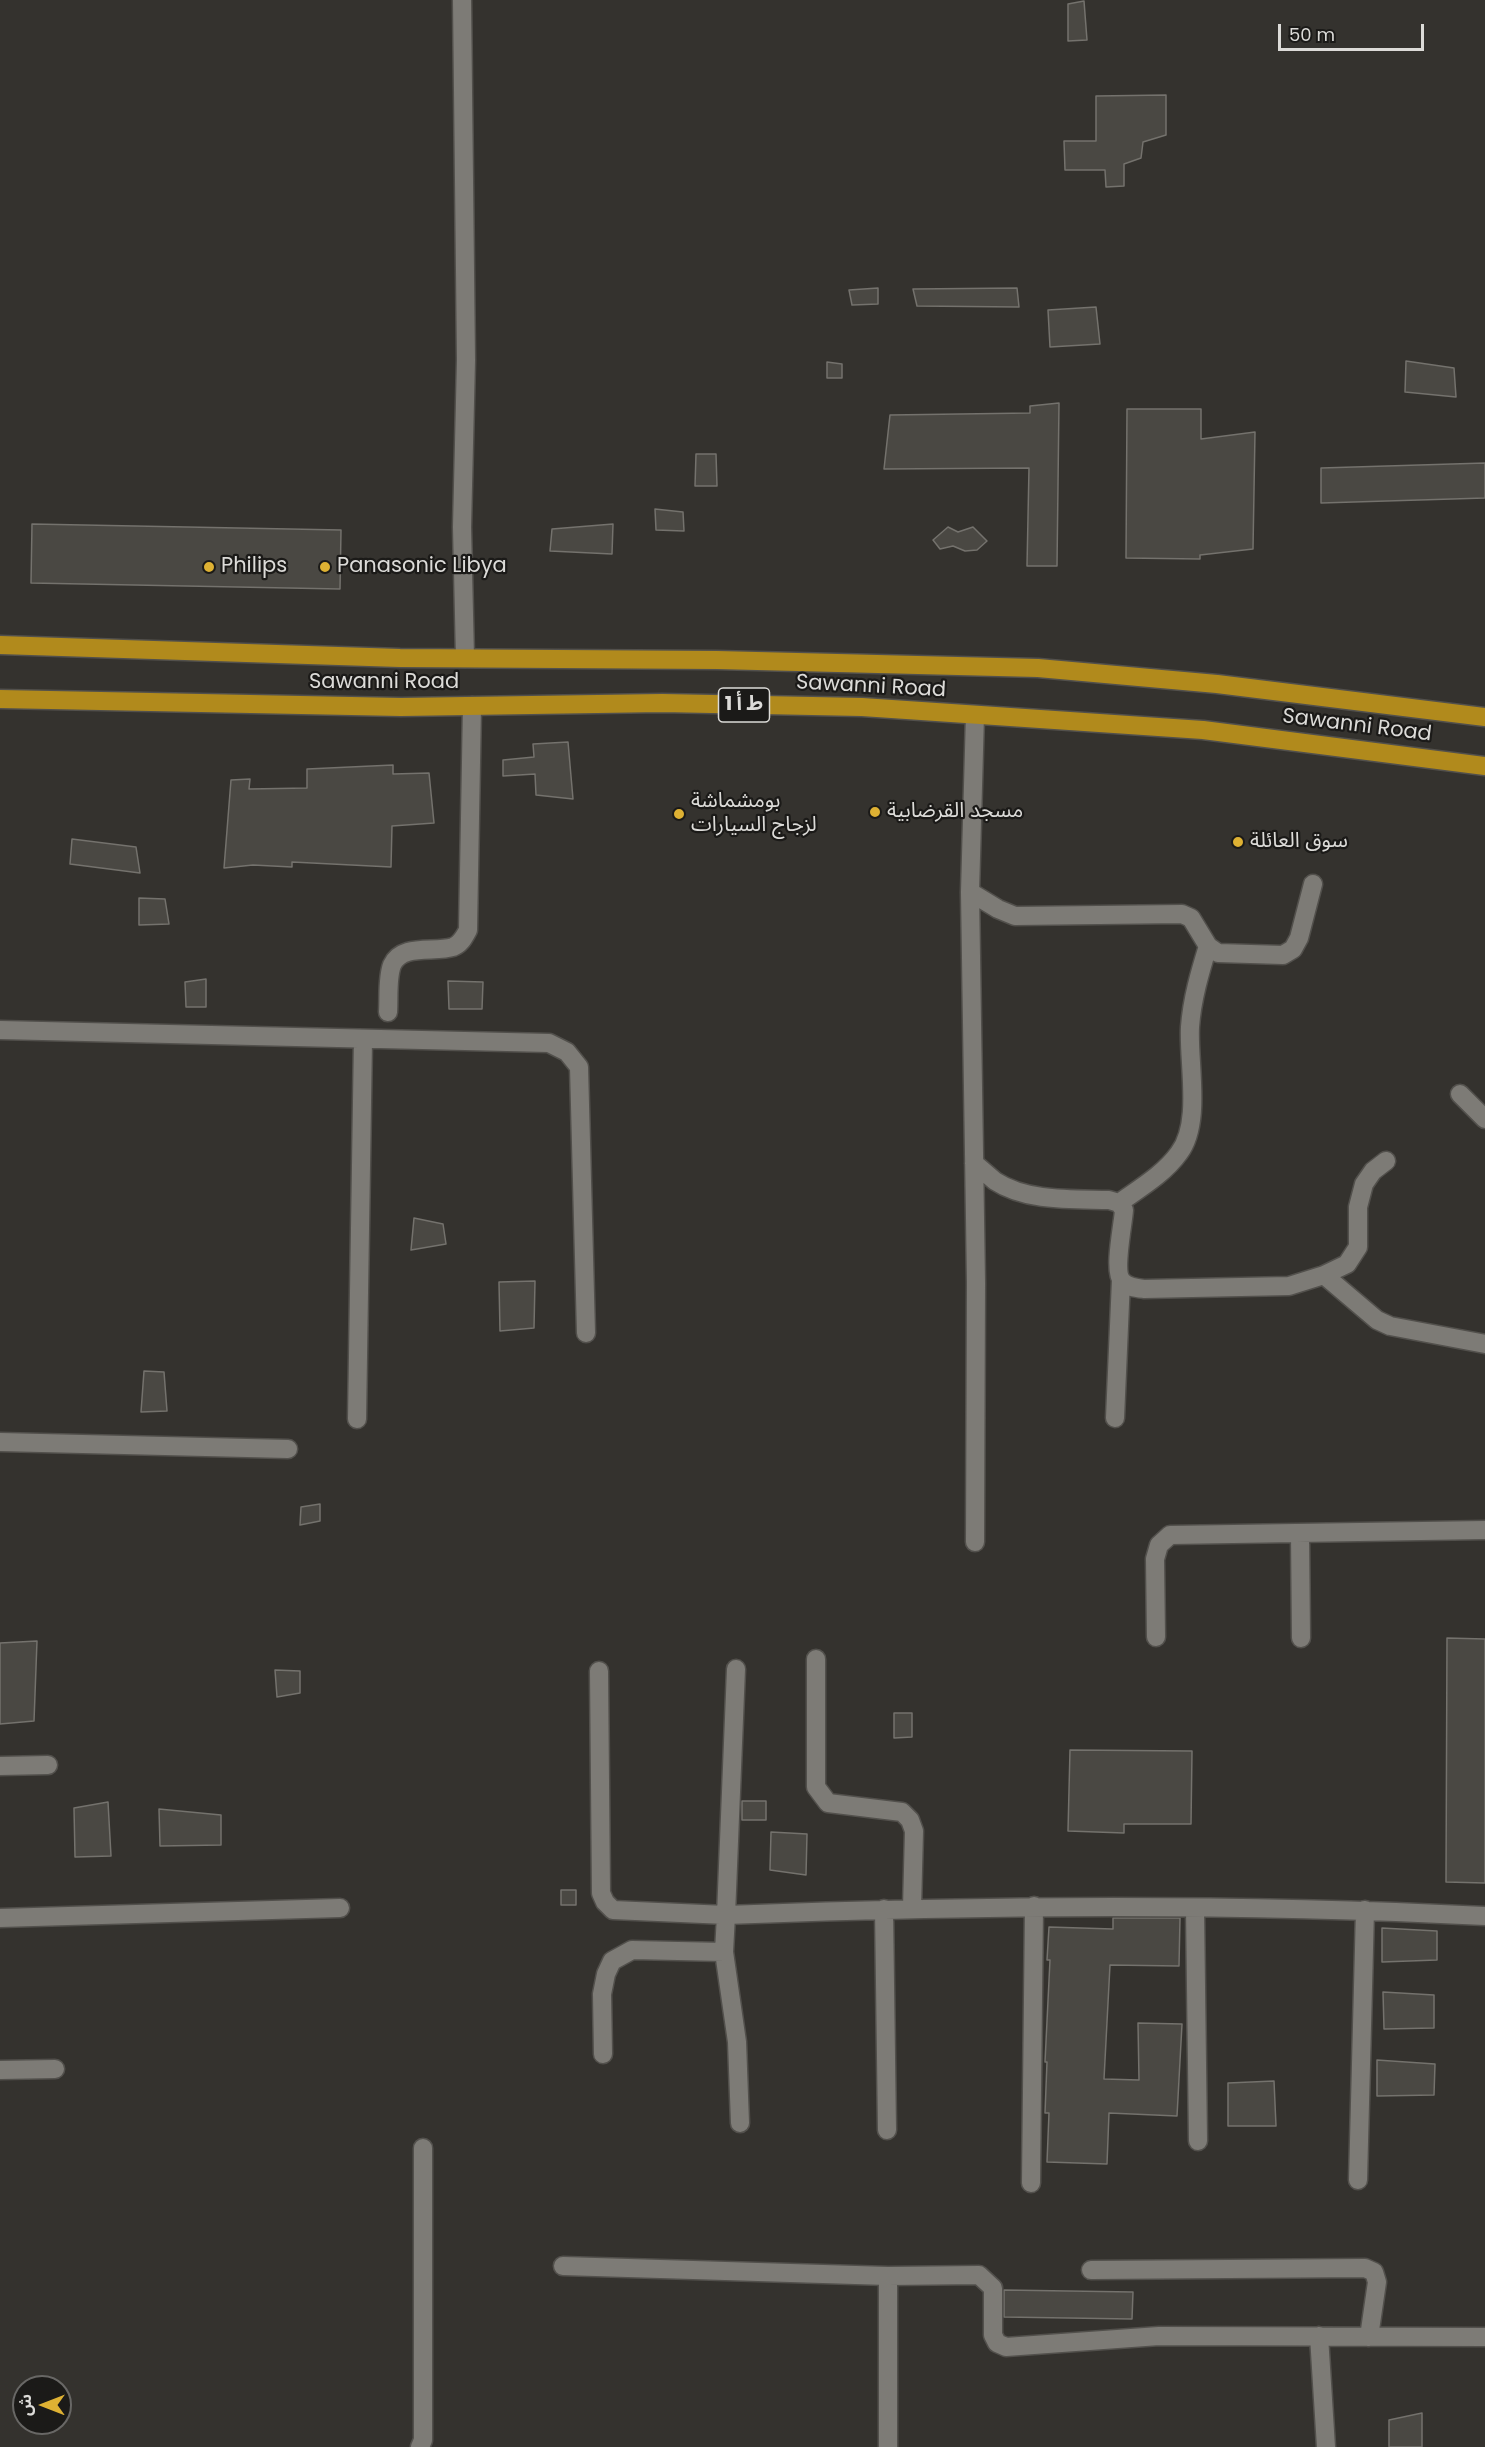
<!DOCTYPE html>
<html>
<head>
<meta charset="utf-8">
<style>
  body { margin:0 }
  #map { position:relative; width:1485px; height:2447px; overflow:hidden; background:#34322e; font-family:Poppins,"Noto Sans Arabic",sans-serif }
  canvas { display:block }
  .north { position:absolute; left:12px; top:2375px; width:60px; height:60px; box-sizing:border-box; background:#1b1a18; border:2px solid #686765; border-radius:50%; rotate:270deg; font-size:16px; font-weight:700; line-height:24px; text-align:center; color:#dcdbd8 }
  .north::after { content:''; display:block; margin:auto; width:21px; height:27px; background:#deb133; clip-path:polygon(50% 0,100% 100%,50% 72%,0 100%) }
  .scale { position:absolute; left:1278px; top:24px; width:146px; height:27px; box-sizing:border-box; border:3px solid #dcdbd8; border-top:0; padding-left:8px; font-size:18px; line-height:21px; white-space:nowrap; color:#dcdbd8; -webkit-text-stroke:4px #1b1a18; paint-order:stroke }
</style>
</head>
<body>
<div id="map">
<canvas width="1485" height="2447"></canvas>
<div class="north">ش</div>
<div class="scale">50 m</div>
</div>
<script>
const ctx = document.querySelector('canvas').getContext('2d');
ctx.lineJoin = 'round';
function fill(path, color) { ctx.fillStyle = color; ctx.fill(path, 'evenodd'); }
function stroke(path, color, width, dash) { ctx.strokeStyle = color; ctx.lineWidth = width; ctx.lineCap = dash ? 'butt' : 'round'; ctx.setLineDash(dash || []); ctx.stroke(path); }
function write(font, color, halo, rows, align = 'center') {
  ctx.font = font + ' Poppins,"Noto Sans Arabic",sans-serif'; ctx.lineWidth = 4.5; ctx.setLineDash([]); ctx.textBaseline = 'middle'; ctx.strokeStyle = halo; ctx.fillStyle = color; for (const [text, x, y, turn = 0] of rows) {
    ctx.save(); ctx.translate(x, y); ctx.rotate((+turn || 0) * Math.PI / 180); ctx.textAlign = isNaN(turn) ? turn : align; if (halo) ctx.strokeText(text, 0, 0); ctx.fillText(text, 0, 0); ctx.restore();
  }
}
const building = new Path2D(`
  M 1084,1 L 1087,40 L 1068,41 L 1068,4 Z
  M 1166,95 L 1166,135 L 1143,142 L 1141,158 L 1124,164 L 1124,186 L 1106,187 L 1105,170 L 1065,170 L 1064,141 L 1096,141 L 1096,96 Z
  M 878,288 L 878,304 L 852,305 L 849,290 Z
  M 1017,288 L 1019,307 L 917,306 L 913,289 Z
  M 1096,307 L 1100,344 L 1050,347 L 1048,310 Z
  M 1406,361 L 1454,368 L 1456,397 L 1405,392 Z
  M 827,362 L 842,364 L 842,378 L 827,378 Z
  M 1059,403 L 1057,566 L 1027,566 L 1029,468 L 884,469 L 890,415 L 1030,413 L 1030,406 Z
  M 1127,409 L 1201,409 L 1201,439 L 1255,432 L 1253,549 L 1200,555 L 1200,559 L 1126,558 Z
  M 696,454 L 716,454 L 717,486 L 695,486 Z
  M 1485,463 L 1485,498 L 1321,503 L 1321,468 Z
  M 655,509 L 683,512 L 684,531 L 656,530 Z
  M 32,524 L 341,530 L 340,589 L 31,583 Z
  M 613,524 L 612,554 L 550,551 L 552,529 Z
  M 948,527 L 958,532 L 973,527 L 987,541 L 977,550 L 965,551 L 953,546 L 940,549 L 933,540 Z
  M 568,742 L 573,799 L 536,795 L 535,774 L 503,776 L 503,760 L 534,757 L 533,744 Z
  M 393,765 L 393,774 L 429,773 L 434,823 L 392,826 L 391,867 L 292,862 L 292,867 L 253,865 L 224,868 L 231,780 L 250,779 L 249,789 L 307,788 L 307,769 Z
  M 72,839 L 136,847 L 140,873 L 70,864 Z
  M 139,898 L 165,899 L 169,924 L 139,925 Z
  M 206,979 L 206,1007 L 186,1007 L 185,982 Z
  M 448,981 L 483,982 L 482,1009 L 449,1009 Z
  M 414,1218 L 443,1224 L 446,1244 L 411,1250 Z
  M 535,1281 L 534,1328 L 500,1331 L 499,1282 Z
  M 144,1371 L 164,1372 L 167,1411 L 141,1412 Z
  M 320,1504 L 320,1521 L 300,1525 L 301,1507 Z
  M 1447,1638 L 1485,1639 L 1485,1883 L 1446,1882 Z
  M 37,1641 L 34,1721 L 0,1724 L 0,1643 Z
  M 275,1670 L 300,1671 L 300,1693 L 277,1697 Z
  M 894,1713 L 912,1713 L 912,1737 L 894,1738 Z
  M 1070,1750 L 1192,1751 L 1191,1824 L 1124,1824 L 1124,1833 L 1068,1831 Z
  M 742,1801 L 766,1801 L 766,1820 L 742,1820 Z
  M 108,1802 L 111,1856 L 75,1857 L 74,1808 Z
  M 159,1809 L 221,1815 L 221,1845 L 160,1846 Z
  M 771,1832 L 807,1834 L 806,1875 L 770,1870 Z
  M 561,1890 L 576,1890 L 576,1905 L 561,1905 Z
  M 1113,1918 L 1180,1918 L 1179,1966 L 1110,1965 L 1104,2079 L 1139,2080 L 1138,2023 L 1182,2024 L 1177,2116 L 1109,2113 L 1107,2164 L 1047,2162 L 1049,2113 L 1045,2113 L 1047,2062 L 1045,2062 L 1050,1960 L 1047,1960 L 1049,1927 L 1113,1929 Z
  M 1382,1928 L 1437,1931 L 1437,1960 L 1382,1962 Z
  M 1383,1992 L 1434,1995 L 1434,2028 L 1384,2029 Z
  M 1377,2060 L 1435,2064 L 1434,2095 L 1377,2096 Z
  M 1274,2081 L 1276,2126 L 1228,2126 L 1228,2083 Z
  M 1004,2290 L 1133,2292 L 1132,2319 L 1004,2317 Z
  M 1422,2413 L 1422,2447 L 1389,2447 L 1389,2420 Z`);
fill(building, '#4a4843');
stroke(building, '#74726d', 1.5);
const minor = new Path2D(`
  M 462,0 L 466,360 L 462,527 L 465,658
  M 970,892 L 998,909 L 1015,916 L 1182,914 L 1191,918 L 1208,946 L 1218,953 L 1283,955 L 1293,949 L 1299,938 L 1313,884
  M 388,1012 C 389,998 387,978 392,965 C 402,943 434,953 453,947 C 461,944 464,937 468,930 L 472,706
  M 0,1030 L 549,1043 L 567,1052 L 579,1067 L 586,1333
  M 1460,1094 L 1485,1119
  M 974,1163 C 981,1169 988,1175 995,1181 C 1027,1202 1073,1199 1109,1200 L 1119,1203 L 1124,1210 C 1123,1225 1113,1271 1122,1281 C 1127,1287 1136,1288 1144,1289 L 1289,1286 L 1324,1275 L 1347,1264 L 1358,1247 L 1358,1207 L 1364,1184 L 1373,1171 L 1386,1161
  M 1119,1203 C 1140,1188 1164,1174 1179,1153 C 1202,1123 1188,1063 1190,1027 C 1192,999 1200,972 1208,946
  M 1324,1275 L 1377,1320 L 1390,1326 L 1485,1344
  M 1115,1418 L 1121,1280
  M 357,1419 L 363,1039
  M 0,1442 L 288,1449
  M 1300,1533 L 1301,1638
  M 975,1542 L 976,1283 L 970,892 L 975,715
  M 1156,1637 L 1155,1559 L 1159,1545 L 1170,1535 L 1485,1530
  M 816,1659 L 816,1787 L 828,1803 L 902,1812 L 910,1820 L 914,1831 L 912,1908
  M 599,1671 L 601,1893 L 605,1902 L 613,1910 L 726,1915 L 736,1669
  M 0,1766 L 48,1765
  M 884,1909 L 887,2130
  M 1195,1909 L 1198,2141
  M 0,1918 L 340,1908
  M 603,2054 L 602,1994 L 606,1974 L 612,1961 L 632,1950 L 724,1952
  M 0,2070 L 55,2069
  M 740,2123 L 737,2042 L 724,1952 L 726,1915 C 979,1905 1232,1903 1485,1916
  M 1358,2180 L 1365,1910
  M 1031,2183 L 1034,1906
  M 563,2266 L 888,2276 L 979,2275 L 993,2288 L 993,2335 L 997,2343 L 1006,2347 L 1159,2336 L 1485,2337
  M 1091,2270 L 1365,2268 L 1374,2272 L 1377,2282 L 1369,2337
  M 888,2276 L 888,2447
  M 1319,2336 L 1326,2447
  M 420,2447 L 423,2440 L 423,2148`);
const highway = new Path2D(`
  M 0,645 L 400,658 L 717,660 L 1038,668 L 1217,684 L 1485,717
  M 0,699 L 401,707 L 662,703 L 862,707 L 1203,730 L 1485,766`);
stroke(minor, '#52504c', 21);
stroke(highway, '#52504c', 21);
stroke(minor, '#7d7b76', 18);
stroke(highway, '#b18a1c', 18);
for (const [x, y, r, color] of [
  [209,567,6,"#deb133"],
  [325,567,6,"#deb133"],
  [875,812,6,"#deb133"],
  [679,814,6,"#deb133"],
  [1238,842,6,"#deb133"]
]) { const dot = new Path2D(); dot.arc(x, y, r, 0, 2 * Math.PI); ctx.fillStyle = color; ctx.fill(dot); stroke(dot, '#1b1a18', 2); }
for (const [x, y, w] of [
  [744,705,51]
]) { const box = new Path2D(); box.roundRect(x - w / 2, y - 17, w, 34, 4.5); ctx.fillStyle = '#1b1a18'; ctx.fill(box); stroke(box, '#dcdbd8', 1.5); }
write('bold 20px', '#dcdbd8', null, [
  ["ط أ 1",744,705]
]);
write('21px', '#dcdbd8', '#1b1a18', [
  ["Philips",221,567],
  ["Panasonic Libya",337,567],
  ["بومشماشة",691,802],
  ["لزجاج السيارات",691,826],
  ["مسجد القرضابية",887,812],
  ["سوق العائلة",1250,842]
], 'left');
write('21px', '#dcdbd8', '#1b1a18', [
  ["Sawanni Road",384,683],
  ["Sawanni Road",871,687,3],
  ["Sawanni Road",1357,726,7]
]);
</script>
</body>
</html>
